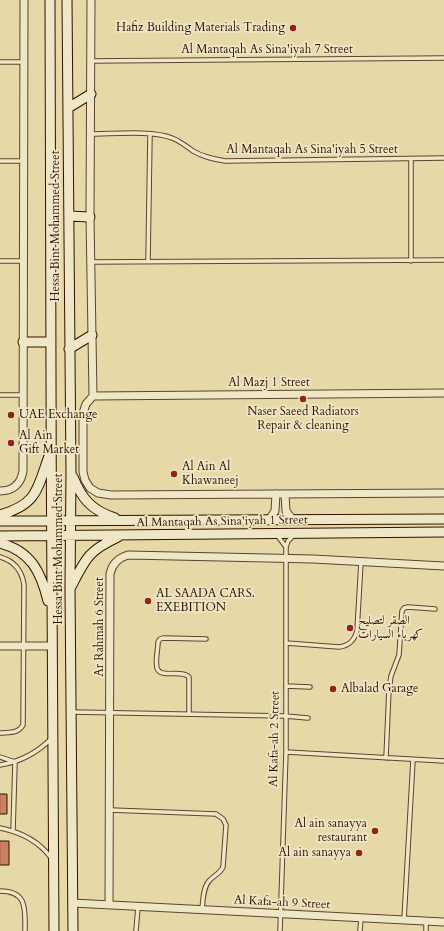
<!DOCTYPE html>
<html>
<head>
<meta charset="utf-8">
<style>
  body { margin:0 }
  canvas { display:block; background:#e6d9a7 }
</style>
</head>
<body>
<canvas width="444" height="931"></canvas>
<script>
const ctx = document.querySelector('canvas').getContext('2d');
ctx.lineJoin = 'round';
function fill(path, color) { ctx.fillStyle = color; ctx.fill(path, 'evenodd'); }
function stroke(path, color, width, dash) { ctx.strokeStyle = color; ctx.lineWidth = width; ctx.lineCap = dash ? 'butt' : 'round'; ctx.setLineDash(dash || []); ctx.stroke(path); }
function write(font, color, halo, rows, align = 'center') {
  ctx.font = font + ' Cardo,Amiri,serif'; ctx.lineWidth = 3.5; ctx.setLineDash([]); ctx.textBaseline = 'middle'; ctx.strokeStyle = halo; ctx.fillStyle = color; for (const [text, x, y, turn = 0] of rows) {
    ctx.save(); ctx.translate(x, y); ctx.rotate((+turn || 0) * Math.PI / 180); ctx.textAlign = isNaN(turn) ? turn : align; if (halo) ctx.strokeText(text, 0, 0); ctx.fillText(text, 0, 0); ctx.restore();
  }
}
const building = new Path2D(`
  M 0,794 L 7,794 L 7,814 L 0,814 Z
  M 0,841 L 9,841 L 9,865 L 0,865 Z`);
fill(building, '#c9815f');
stroke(building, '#311203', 1);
const lane = new Path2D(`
  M 91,61 L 444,58
  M 0,62 L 24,62
  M 91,134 C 113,134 152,130 172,138 C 180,141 186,146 193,151 C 203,157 214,159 225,161 L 444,158
  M 411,159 L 411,261
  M 0,161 L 24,161
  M 0,261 L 23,261
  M 148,261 L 150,134
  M 91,262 L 444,260
  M 0,395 L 23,395
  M 277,535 L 286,547
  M 0,557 C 14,561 22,571 24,585 L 23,725 C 18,734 9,732 0,733
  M 286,643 L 339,647 C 349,646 354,641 357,631 L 361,562
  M 286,686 L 310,687
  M 72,712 L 285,716 L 308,718
  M 189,714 L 189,677 C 182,669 160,679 157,668 C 155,660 158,650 158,642 L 160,639 L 163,638 L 206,639
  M 286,752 L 444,761
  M 0,757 L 15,762 L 13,831
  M 386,758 L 389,689 L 391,676 L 399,655 L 402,611 L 404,608 L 408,607 L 435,609
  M 0,765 C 20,762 38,752 52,738
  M 110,810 L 216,814 L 223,819 L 226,825 L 223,867 C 220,874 214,875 209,881 C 203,888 203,900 202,910
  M 0,828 C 20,832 39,841 51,858
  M 0,891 C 28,891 25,910 25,931
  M 404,920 L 413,760
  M 136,931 L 138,907
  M 280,931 L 286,752 L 286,547 L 288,541 L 294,535
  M 360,931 L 361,918
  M 426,931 L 426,921`);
const street = new Path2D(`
  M 91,0 L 90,217 L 93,396 L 86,404 L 83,413 L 83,472 L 85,480 L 90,488 L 98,493 L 111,495 L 444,493
  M 93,396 L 444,393
  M 0,491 C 13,491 21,484 23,471 L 24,0
  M 285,494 L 286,511 L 293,520
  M 269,520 L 275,511 L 276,494
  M 0,646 L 51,646
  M 72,903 L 444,922
  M 109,905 L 110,574 C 112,564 118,558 128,555 L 313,559 L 444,566`);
const secondary = new Path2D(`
  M 50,0 C 50,310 52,621 54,931
  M 67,0 L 71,473 L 70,588 L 73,931
  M 68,108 L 91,94
  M 69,216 L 90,217
  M 23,342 L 50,342
  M 69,349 L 92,335
  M 73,477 C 82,499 91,510 115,518
  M 0,515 C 38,504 37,489 49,456
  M 0,521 L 444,519
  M 0,536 L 444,532
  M 0,543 C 31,551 41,572 48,601
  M 71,587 C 86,558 88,551 118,537`);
stroke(lane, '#5e442c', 5.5);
stroke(street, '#5e442c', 9);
stroke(secondary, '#311203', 11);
stroke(lane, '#efe6c6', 3.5);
stroke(street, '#efe6c6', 7);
stroke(secondary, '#efe6c6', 9);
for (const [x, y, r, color] of [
  [293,28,4,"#8f2418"],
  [303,399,4,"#8f2418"],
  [11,415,4,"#8f2418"],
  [11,443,4,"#8f2418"],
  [174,474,4,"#8f2418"],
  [148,601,4,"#8f2418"],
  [350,628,4,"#8f2418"],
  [333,689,4,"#8f2418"],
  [375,831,4,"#8f2418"],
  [359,853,4,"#8f2418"]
]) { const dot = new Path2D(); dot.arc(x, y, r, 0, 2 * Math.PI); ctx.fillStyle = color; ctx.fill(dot); stroke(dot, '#efe6c6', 1.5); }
write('12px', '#311203', '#efe6c6', [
  ["Hafiz Building Materials Trading",285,28,"right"],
  ["Naser Saeed Radiators",303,412,"center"],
  ["Repair & cleaning",303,426,"center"],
  ["UAE Exchange",19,415],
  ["Al Ain",19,436],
  ["Gift Market",19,450],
  ["Al Ain Al",182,467],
  ["Khawaneej",182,481],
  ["AL SAADA CARS.",156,594],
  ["EXEBITION",156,608],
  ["الصقر لتصليح",358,621],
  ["كهرباء السيارات",358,635],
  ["Albalad Garage",341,689],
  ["Al ain sanayya",367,824,"right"],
  ["restaurant",367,838,"right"],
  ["Al ain sanayya",351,853,"right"]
], 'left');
write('12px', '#311203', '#efe6c6', [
  ["Al Mantaqah As Sina'iyah 7 Street",267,50],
  ["Al Mantaqah As Sina'iyah 5 Street",312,150],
  ["Hessa Bint Mohammed Street",56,226,-90],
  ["Al Mazj 1 Street",269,383],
  ["Al Mantaqah As Sina'iyah 1 Street",222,522,-1],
  ["Hessa Bint Mohammed Street",59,549,-90],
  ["Ar Rahmah 6 Street",100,627,-90],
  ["Al Kafa-ah 2 Street",275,739,-89],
  ["Al Kafa-ah 9 Street",282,903,3]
]);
</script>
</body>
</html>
